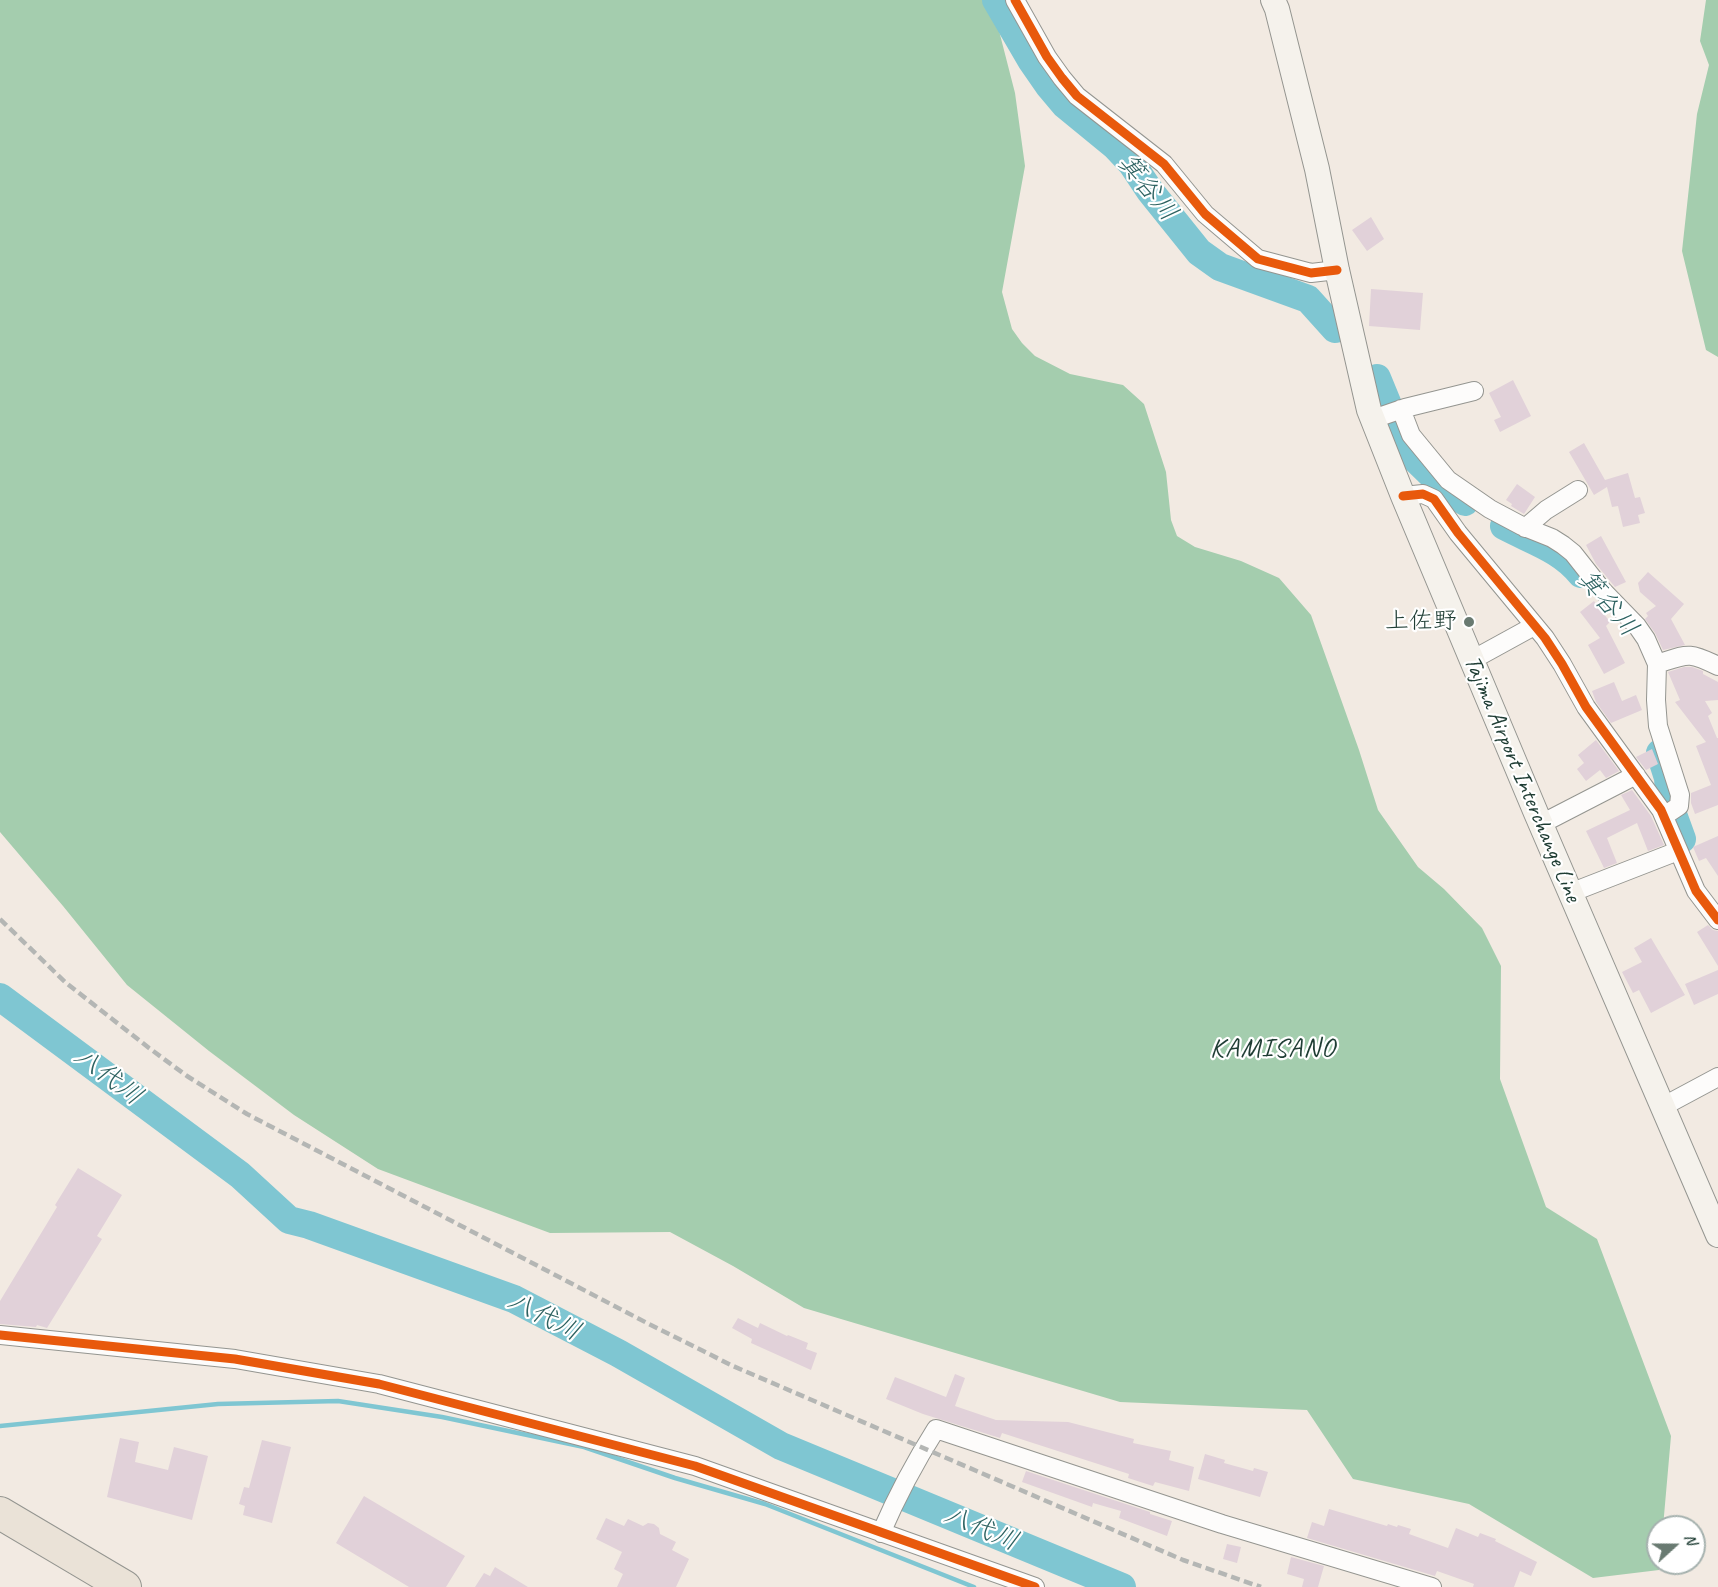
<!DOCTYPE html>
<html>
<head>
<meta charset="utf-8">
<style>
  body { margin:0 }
  #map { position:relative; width:1718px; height:1587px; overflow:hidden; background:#f2eae2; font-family:Caveat,sans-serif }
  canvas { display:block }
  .north { position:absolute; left:1646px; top:1515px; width:60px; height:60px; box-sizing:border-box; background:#fff; border:2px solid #a5b1ae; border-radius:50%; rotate:69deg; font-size:16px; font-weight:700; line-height:24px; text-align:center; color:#1f3d34 }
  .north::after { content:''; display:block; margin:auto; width:21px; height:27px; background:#697a71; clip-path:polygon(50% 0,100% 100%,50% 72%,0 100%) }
</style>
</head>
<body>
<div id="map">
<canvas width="1718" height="1587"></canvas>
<div class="north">N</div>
</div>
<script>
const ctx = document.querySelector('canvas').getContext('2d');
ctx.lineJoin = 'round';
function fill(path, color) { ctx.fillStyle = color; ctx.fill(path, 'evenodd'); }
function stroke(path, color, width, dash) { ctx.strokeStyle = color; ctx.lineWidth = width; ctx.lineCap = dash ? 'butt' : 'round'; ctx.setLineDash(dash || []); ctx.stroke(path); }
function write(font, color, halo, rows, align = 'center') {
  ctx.font = font + ' Caveat,"Klee One",sans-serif'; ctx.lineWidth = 4.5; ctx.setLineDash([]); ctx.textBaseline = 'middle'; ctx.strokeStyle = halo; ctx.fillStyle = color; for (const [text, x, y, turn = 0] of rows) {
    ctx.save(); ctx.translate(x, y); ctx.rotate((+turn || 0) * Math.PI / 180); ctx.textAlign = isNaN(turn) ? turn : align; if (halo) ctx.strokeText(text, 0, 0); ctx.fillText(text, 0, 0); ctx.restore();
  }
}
fill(new Path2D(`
  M 0,0 L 983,0 L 996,19 L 1015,93 L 1025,166 L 1002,292 L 1012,329 L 1022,343 L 1035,356 L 1070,374 L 1123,385 L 1144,404 L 1166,472 L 1171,520 L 1177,536 L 1195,547 L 1241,561 L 1279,578 L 1311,615 L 1359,750 L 1378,810 L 1418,867 L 1444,889 L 1482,928 L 1501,966 L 1500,1079 L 1546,1207 L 1597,1239 L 1671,1436 L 1663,1527 L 1658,1527 L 1659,1570 L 1593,1578 L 1469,1504 L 1353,1479 L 1307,1410 L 1120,1402 L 804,1308 L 733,1266 L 670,1232 L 550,1233 L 378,1169 L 294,1115 L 209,1051 L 127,985 L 63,906 L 0,832 Z
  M 1706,0 L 1718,0 L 1718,357 L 1706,350 L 1682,251 L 1697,114 L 1709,65 L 1700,41 Z`), '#a4cdae');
stroke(new Path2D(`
  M 0,1426 L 218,1404 L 338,1401 L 442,1417 L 584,1447 L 675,1478 L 765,1504 L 974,1587`), '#7fc6d2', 4.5);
stroke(new Path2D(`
  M 996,0 L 1031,60 L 1049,86 L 1065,105 L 1115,146 L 1132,164 L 1150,191 L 1199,252 L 1220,267 L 1308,299 L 1335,329
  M 1377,378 L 1407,451 L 1438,481 L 1465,502
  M 1504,526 C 1532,541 1561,549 1581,574
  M 1660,753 L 1668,778 L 1670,806 L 1682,839
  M 0,997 L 240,1175 L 289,1220 L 309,1225 L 514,1299 L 618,1353 L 781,1446 L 1122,1587`), '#7fc6d2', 28);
fill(new Path2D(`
  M 1371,217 L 1384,239 L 1367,251 L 1352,230 Z
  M 1371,289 L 1423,293 L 1420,330 L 1369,326 Z
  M 1513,380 L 1531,416 L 1500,432 L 1494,420 L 1501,417 L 1489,393 Z
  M 1584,443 L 1605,480 L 1628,473 L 1635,498 L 1640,497 L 1645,513 L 1638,515 L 1640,523 L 1623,527 L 1618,506 L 1612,507 L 1607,487 L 1594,495 L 1569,452 Z
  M 1517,484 L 1535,497 L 1524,514 L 1511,506 L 1512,504 L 1506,500 Z
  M 1601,536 L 1626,582 L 1615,587 L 1596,564 L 1586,545 Z
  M 1648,572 L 1684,604 L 1671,619 L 1685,645 L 1663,650 L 1655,633 L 1645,619 L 1648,616 L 1646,613 L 1656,606 L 1640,592 L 1638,583 Z
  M 1594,601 L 1610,622 L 1606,626 L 1625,663 L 1604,674 L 1588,645 L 1600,638 L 1580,612 Z
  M 1684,667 L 1692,667 L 1703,671 L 1703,674 L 1718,682 L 1718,700 L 1705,701 L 1712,713 L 1708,716 L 1717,738 L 1718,738 L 1718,805 L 1695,814 L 1691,803 L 1691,793 L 1711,785 L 1696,746 L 1706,742 L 1675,702 L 1680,700 L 1668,672 Z
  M 1614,682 L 1622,701 L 1636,695 L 1642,710 L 1611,723 L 1596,702 L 1592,691 Z
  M 1596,740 L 1619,771 L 1606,778 L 1600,770 L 1586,781 L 1577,769 L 1584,763 L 1578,755 Z
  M 1652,749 L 1658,764 L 1646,770 L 1636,757 Z
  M 1632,790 L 1651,816 L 1664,845 L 1648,851 L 1637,823 L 1607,838 L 1617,863 L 1604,868 L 1586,831 L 1630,810 L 1621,795 Z
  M 1718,836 L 1718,876 L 1706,858 L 1699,861 L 1693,847 Z
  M 1708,925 L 1713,930 L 1718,931 L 1718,966 L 1697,932 Z
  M 1651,938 L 1685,995 L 1651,1013 L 1639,990 L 1633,993 L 1622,972 L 1642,962 L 1634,948 Z
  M 1718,970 L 1718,994 L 1694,1005 L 1685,984 Z
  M 78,1168 L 122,1195 L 97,1236 L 102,1239 L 47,1328 L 37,1325 L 36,1327 L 0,1324 L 0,1301 L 57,1207 L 55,1205 Z
  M 738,1318 L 758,1328 L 760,1323 L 787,1336 L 788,1335 L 808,1343 L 806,1349 L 817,1353 L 811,1370 L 751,1343 L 752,1339 L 732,1328 Z
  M 955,1374 L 965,1378 L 955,1406 L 996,1420 L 1068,1422 L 1134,1439 L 1133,1443 L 1171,1451 L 1169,1460 L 1194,1467 L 1189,1491 L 1155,1482 L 1153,1486 L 1128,1478 L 1129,1474 L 1002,1433 L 1000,1438 L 923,1414 L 886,1399 L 895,1377 L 946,1397 Z
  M 120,1438 L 139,1442 L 135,1462 L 168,1470 L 174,1447 L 208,1456 L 192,1520 L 107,1497 Z
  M 262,1440 L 291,1447 L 272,1523 L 243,1515 L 245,1506 L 239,1504 L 244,1487 L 249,1488 Z
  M 1205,1454 L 1225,1460 L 1224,1463 L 1253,1471 L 1254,1468 L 1268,1472 L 1260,1497 L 1198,1479 Z
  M 1026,1471 L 1150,1512 L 1150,1514 L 1172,1521 L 1167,1536 L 1119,1518 L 1121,1511 L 1093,1503 L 1092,1507 L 1022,1482 Z
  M 364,1496 L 465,1556 L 446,1587 L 409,1587 L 336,1543 Z
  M 1329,1509 L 1387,1526 L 1388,1524 L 1397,1527 L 1398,1525 L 1411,1529 L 1409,1534 L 1448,1548 L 1456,1528 L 1478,1537 L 1480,1533 L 1496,1539 L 1495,1541 L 1537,1562 L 1531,1576 L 1520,1571 L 1514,1587 L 1473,1587 L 1474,1584 L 1437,1571 L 1435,1576 L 1307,1538 L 1312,1522 L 1324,1526 Z
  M 606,1518 L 624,1526 L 628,1519 L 643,1526 L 648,1523 L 654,1524 L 659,1528 L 660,1534 L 676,1542 L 672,1550 L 689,1559 L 676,1587 L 617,1587 L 623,1574 L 614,1569 L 622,1552 L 596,1539 Z
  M 1227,1544 L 1241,1547 L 1237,1563 L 1223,1559 Z
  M 1291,1557 L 1324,1566 L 1318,1587 L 1302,1587 L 1304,1579 L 1287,1574 Z
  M 495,1567 L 528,1587 L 475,1587 L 484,1573 L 490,1576 Z`), '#e1d1d9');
const street = new Path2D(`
  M 1015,0 L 1047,57 L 1062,78 L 1077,96 L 1164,164 L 1205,214 L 1258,259 L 1311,273 L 1337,270
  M 1401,409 L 1411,435 L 1448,480 L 1490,509 L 1522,526 L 1552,538 L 1563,545 L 1573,553 L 1603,591 L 1637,626 L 1646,639 L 1657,664 L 1656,700 L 1658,726 L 1680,795 L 1679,806 L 1664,816
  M 1373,419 L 1405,408 L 1474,391
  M 1403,496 L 1423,494 L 1434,499 L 1458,533 L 1545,638 L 1562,664 L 1586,707 L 1661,810 L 1696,891 L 1718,920
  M 1525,528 L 1546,510 L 1578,490
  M 1472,660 L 1534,626
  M 1657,664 C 1688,654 1688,651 1718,666
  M 1541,824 L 1636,775
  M 1570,893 L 1678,851
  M 1662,1107 L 1718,1077
  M 0,1335 L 235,1359 L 379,1384 L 695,1466 L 1035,1587
  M 881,1533 C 897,1496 915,1462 936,1429 L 1222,1524 L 1432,1587`);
const secondary = new Path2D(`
  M 1273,0 L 1277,9 L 1317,169 L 1337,270 L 1369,410 L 1403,496 L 1536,813 L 1718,1235`);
const highway = new Path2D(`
  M 0,1513 L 125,1587`);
stroke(street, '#949590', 20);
stroke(secondary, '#949590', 26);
stroke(highway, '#949590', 34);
stroke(street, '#fdfcfb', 18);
stroke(secondary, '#f5f2ec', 24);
stroke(highway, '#eae2d7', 32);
stroke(new Path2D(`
  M 0,919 L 65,982 L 149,1048 L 187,1076 L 247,1114 L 647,1323 L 733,1366 L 1183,1560 L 1261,1587`), '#b4b6b4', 4.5, [9, 4.5]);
stroke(new Path2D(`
  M 1015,0 L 1047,57 L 1062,78 L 1077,96 L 1164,164 L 1205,214 L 1258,259 L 1311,273 L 1337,270
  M 1403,496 L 1423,494 L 1434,499 L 1458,533 L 1545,638 L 1562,664 L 1586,707 L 1661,810 L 1696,891 L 1718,920
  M 0,1335 L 235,1359 L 379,1384 L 695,1466 L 1035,1587`), '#e8590c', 9);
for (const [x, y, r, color] of [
  [1469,622,6,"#697a71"]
]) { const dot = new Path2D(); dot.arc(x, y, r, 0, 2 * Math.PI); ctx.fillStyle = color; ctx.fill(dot); stroke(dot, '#fff', 2); }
write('24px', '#1f3d34', '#fff', [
  ["上佐野",1457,622]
], 'right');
write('24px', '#1f3d34', '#fff', [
  ["Tajima Airport Interchange Line",1522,779,67]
]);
write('italic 26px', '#2d6261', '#fff', [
  ["箕谷川",1147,188,51],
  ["箕谷川",1607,604,50],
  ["八代川",108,1077,37],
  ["八代川",544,1317,27],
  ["八代川",981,1529,23]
]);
ctx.letterSpacing = '1.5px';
write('27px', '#1f3d34', '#fff', [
  ["KAMISANO",1273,1049]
]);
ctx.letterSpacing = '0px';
</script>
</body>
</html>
